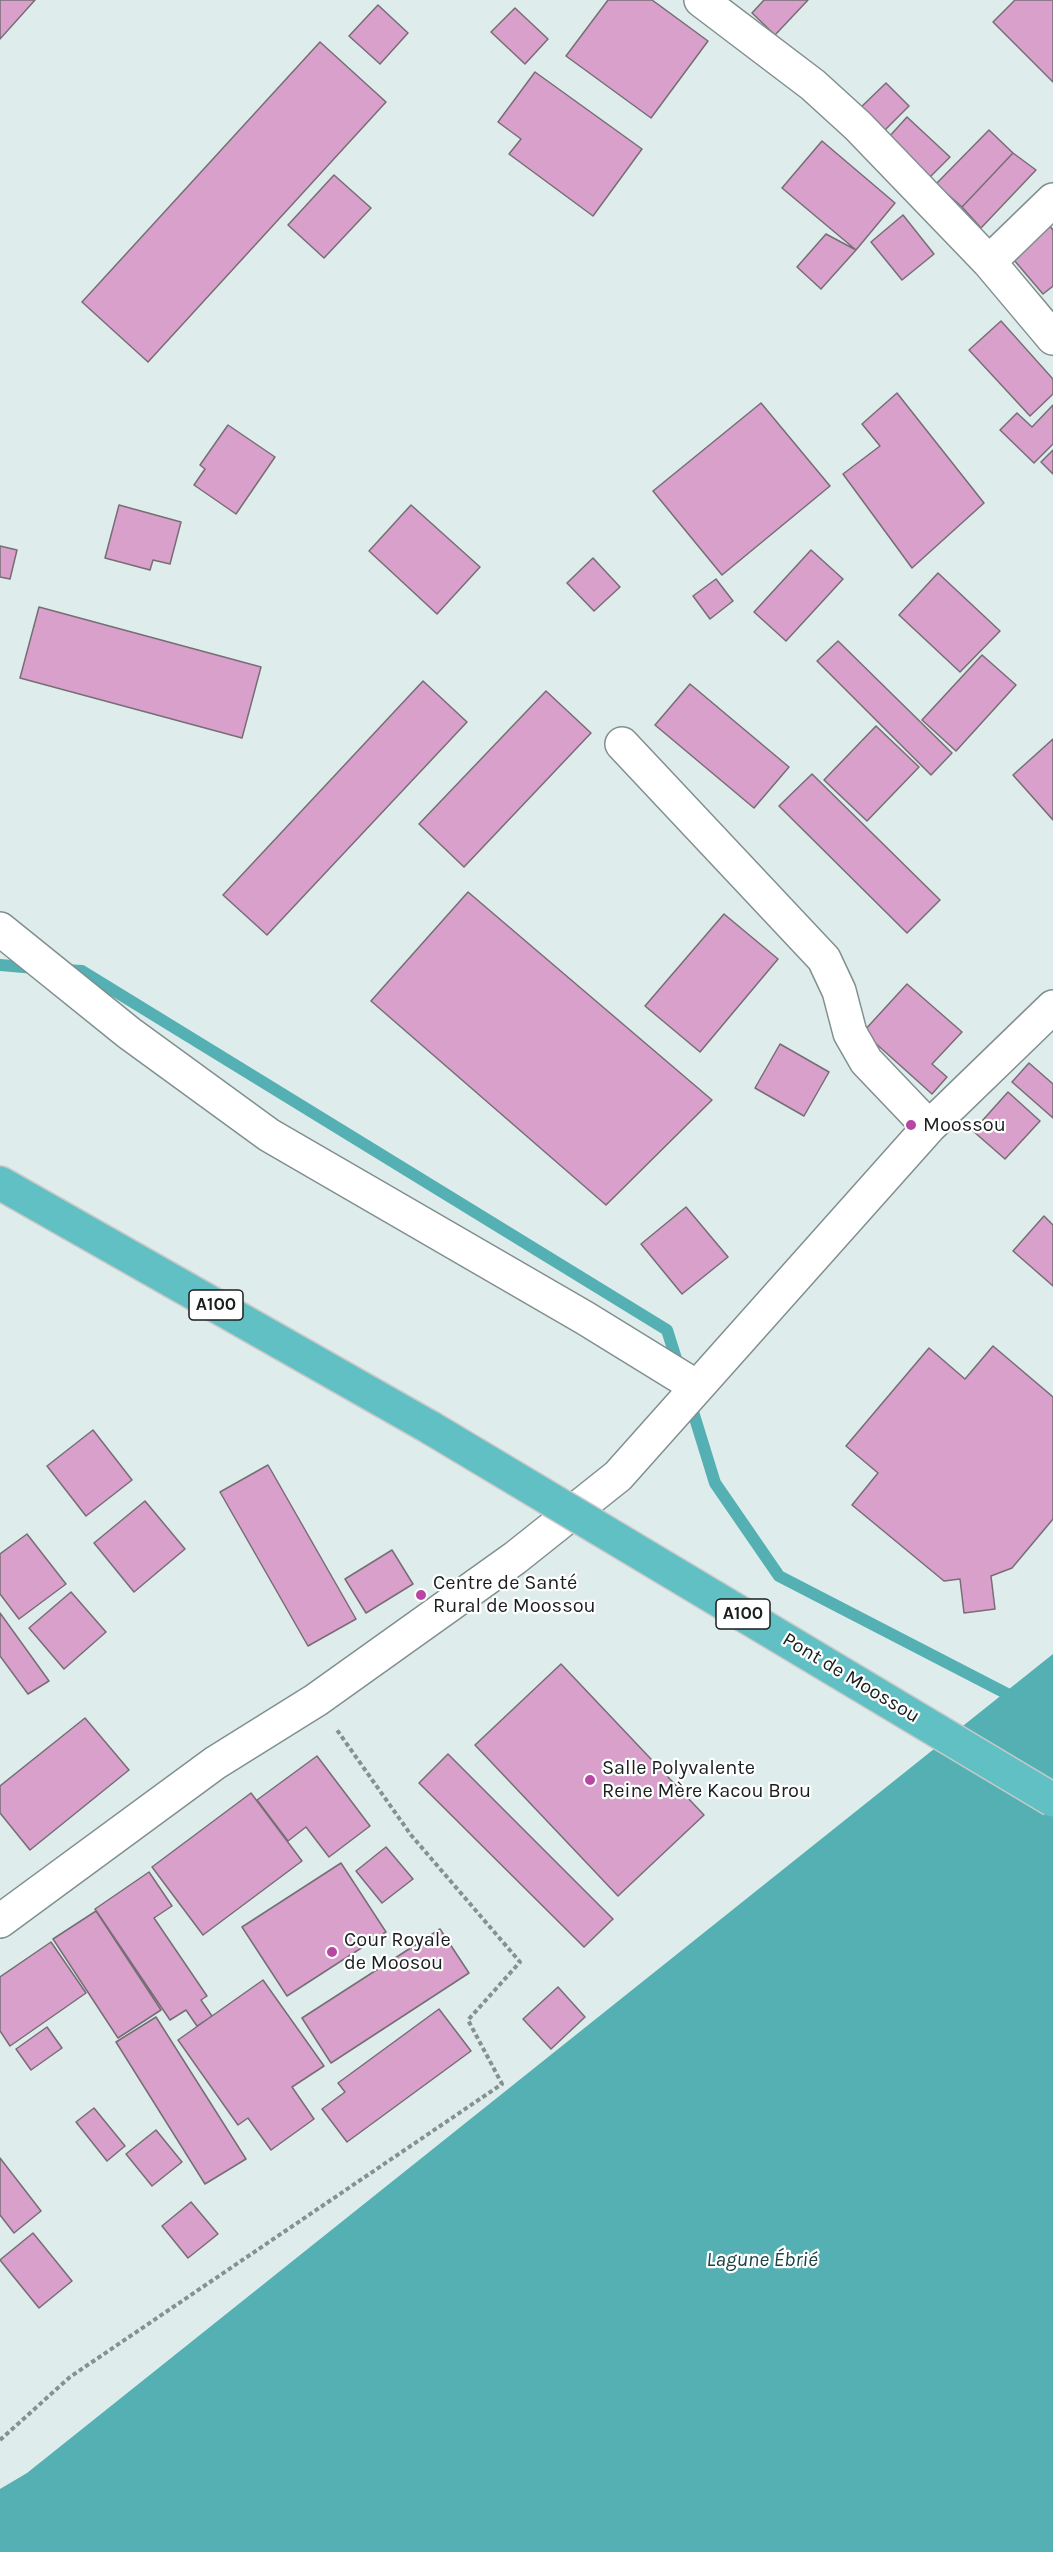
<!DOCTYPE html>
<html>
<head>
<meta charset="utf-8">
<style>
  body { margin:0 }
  canvas { display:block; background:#deecec }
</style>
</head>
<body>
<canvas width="1053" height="2552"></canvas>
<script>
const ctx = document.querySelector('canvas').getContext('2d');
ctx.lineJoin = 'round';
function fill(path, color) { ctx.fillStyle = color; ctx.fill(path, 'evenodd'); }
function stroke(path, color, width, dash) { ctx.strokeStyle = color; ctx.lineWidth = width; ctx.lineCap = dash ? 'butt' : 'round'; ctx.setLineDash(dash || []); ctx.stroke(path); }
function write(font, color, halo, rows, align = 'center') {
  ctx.font = font + ' Karla,sans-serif'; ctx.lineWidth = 4.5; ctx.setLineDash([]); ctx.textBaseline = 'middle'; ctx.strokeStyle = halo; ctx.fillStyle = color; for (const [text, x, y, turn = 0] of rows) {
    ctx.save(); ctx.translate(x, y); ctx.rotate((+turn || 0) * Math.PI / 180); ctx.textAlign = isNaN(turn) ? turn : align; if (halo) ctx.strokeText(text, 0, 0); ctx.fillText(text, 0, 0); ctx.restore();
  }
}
fill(new Path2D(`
  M 1053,1654 L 1053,2552 L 0,2552 L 0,2489 L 27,2473 Z`), '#55b0b3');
stroke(new Path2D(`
  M 0,965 L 35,968
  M 64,970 L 82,971 L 667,1330 L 679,1368
  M 690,1402 L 715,1483 L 779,1576 L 1019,1700`), '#55b0b3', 12);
const building = new Path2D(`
  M 0,0 L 35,0 L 0,39 Z
  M 608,0 L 652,0 L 708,41 L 651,118 L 566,56 Z
  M 764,0 L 808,0 L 775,35 L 752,13 Z
  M 1015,0 L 1053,0 L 1053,82 L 993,22 Z
  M 378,5 L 408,33 L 380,64 L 349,36 Z
  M 515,8 L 548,39 L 525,64 L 491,32 Z
  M 320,42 L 386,102 L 148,362 L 82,302 Z
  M 535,72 L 642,149 L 593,216 L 509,154 L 521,139 L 498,122 Z
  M 886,83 L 909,106 L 881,134 L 857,111 Z
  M 907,117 L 950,157 L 930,177 L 888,138 Z
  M 989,130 L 1013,153 L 962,207 L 936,184 Z
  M 822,141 L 895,203 L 856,250 L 782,188 Z
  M 1013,153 L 1036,170 L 981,228 L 962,207 Z
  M 334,175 L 371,208 L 324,258 L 288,225 Z
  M 903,215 L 934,254 L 902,280 L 871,242 Z
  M 1046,221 L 1053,230 L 1053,286 L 1043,294 L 1008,253 Z
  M 826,234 L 856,250 L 821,289 L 797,267 Z
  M 1001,321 L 1053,379 L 1053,394 L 1030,416 L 969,350 Z
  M 897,393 L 984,503 L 912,568 L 843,474 L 880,446 L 862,424 Z
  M 761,403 L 830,486 L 722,575 L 653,491 Z
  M 1053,405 L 1053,444 L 1034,463 L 1000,430 L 1017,413 L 1032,427 Z
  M 228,425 L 275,457 L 236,514 L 194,485 L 205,469 L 200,465 Z
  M 1053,450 L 1053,474 L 1041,462 Z
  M 119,505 L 181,522 L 170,564 L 153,560 L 150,570 L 105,558 Z
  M 411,505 L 480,567 L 437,614 L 369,551 Z
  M 0,546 L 17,550 L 10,579 L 0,577 Z
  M 811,550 L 843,579 L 786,641 L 754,612 Z
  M 593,558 L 620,587 L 594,611 L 567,583 Z
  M 938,573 L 1000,631 L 960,672 L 899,615 Z
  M 716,579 L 733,601 L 710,619 L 693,596 Z
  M 39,607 L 261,667 L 242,738 L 20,678 Z
  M 838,641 L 952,753 L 931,775 L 817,661 Z
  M 982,655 L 1016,685 L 956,751 L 922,720 Z
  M 423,681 L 467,722 L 267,935 L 223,895 Z
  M 690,684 L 789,767 L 754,808 L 655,725 Z
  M 546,691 L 591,733 L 464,867 L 419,824 Z
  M 876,726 L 919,767 L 867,821 L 824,780 Z
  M 1053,739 L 1053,820 L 1013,775 Z
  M 812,774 L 940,900 L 907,933 L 779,806 Z
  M 468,892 L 712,1100 L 606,1205 L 371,1001 Z
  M 724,914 L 778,959 L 700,1052 L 645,1006 Z
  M 907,984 L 962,1032 L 932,1064 L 947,1077 L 932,1094 L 863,1032 Z
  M 780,1044 L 829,1072 L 804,1116 L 755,1088 Z
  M 1029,1063 L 1053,1084 L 1053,1118 L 1012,1082 Z
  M 1008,1092 L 1040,1121 L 1005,1159 L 973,1131 Z
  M 686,1207 L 728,1257 L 682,1294 L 641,1244 Z
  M 1044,1216 L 1053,1225 L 1053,1286 L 1013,1251 Z
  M 993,1346 L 1053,1397 L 1053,1519 L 1012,1568 L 991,1576 L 995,1609 L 964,1613 L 960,1579 L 944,1581 L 852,1505 L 878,1473 L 846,1446 L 929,1348 L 965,1379 Z
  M 93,1430 L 132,1480 L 86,1516 L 47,1466 Z
  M 268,1465 L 356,1619 L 308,1646 L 220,1492 Z
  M 145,1501 L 185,1549 L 134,1592 L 94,1543 Z
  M 27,1534 L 66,1584 L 19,1619 L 0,1594 L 0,1554 Z
  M 392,1550 L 413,1584 L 366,1613 L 345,1579 Z
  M 71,1592 L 106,1632 L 64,1669 L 29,1628 Z
  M 0,1613 L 49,1681 L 28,1694 L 0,1656 Z
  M 561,1664 L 704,1815 L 618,1896 L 475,1745 Z
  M 85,1718 L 129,1770 L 30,1850 L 0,1813 L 0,1786 Z
  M 448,1754 L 613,1919 L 584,1947 L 419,1783 Z
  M 317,1756 L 370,1826 L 329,1857 L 306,1827 L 288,1841 L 257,1800 Z
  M 251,1793 L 302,1861 L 203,1935 L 152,1867 Z
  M 386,1847 L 413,1879 L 382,1903 L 356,1871 Z
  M 341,1863 L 386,1932 L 287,1996 L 242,1927 Z
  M 149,1872 L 172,1906 L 154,1918 L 207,1996 L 201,2000 L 212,2016 L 197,2026 L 186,2010 L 170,2020 L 95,1909 Z
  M 96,1911 L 161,2010 L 118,2038 L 53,1939 Z
  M 440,1929 L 469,1973 L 331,2063 L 302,2018 Z
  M 51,1942 L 86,1993 L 10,2046 L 0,2031 L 0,1977 Z
  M 263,1980 L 324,2066 L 292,2087 L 314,2119 L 271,2150 L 248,2118 L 238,2125 L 178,2040 Z
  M 558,1987 L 585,2017 L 551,2049 L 523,2019 Z
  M 439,2009 L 471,2051 L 347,2142 L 322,2109 L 345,2092 L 338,2083 Z
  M 156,2017 L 246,2159 L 205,2184 L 116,2042 Z
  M 47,2027 L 62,2048 L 31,2070 L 16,2049 Z
  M 94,2108 L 125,2146 L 107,2161 L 76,2122 Z
  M 156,2130 L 182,2162 L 152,2186 L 126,2154 Z
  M 0,2158 L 41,2211 L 14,2233 L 0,2215 Z
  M 191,2202 L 218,2234 L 188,2258 L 162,2226 Z
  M 33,2233 L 72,2281 L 39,2308 L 0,2260 Z`);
fill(building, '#d8a0ca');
stroke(building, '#776e75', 1.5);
const minor = new Path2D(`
  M 701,0 L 813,85 L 858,126 L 989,262 L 1053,338
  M 989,262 L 1053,200
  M 622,744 L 824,959 L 839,991 L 850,1033 L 866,1061 L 929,1127
  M 0,929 L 129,1033 L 269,1135 L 585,1318 L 697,1387
  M 0,1921 L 215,1763 L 316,1700 L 515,1558 L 618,1476 L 929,1127 L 1053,1007`);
const highway = new Path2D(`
  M 0,1183 L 431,1428`);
stroke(minor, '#828f8f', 36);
stroke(highway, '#c8c9c9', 36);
stroke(new Path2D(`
  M 0,2440 L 70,2377 L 502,2084 L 468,2020 L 520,1962 L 411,1835 L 337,1730`), '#869191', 4, [4.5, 3]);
stroke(minor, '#fff', 33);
stroke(highway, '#60c0c3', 33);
const highwayBridge = new Path2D(`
  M 431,1428 L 1053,1800`);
stroke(highwayBridge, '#c8c9c9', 36, []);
stroke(highwayBridge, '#60c0c3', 33);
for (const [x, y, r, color] of [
  [911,1125,6,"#b847a3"],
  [421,1595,6,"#b847a3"],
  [590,1780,6,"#b847a3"],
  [332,1952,6,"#b847a3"]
]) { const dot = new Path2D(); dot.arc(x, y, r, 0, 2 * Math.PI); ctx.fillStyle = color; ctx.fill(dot); stroke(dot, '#fff', 2); }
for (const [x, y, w] of [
  [216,1305,54],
  [743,1614,54]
]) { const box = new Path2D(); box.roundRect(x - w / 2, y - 15, w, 30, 4.5); ctx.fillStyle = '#fff'; ctx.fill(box); stroke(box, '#191e1e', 1.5); }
write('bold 18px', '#191e1e', null, [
  ["A100",216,1305],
  ["A100",743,1614]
]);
write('20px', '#191e1e', '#fff', [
  ["Moossou",923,1125],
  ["Centre de Santé",433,1583],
  ["Rural de Moossou",433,1606],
  ["Salle Polyvalente",602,1768],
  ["Reine Mère Kacou Brou",602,1791],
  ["Cour Royale",344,1940],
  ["de Moosou",344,1963]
], 'left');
write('20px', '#191e1e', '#fff', [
  ["Pont de Moossou",851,1678,31]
]);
write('italic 21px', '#194345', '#fff', [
  ["Lagune Ébrié",762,2260]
]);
</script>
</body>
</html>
